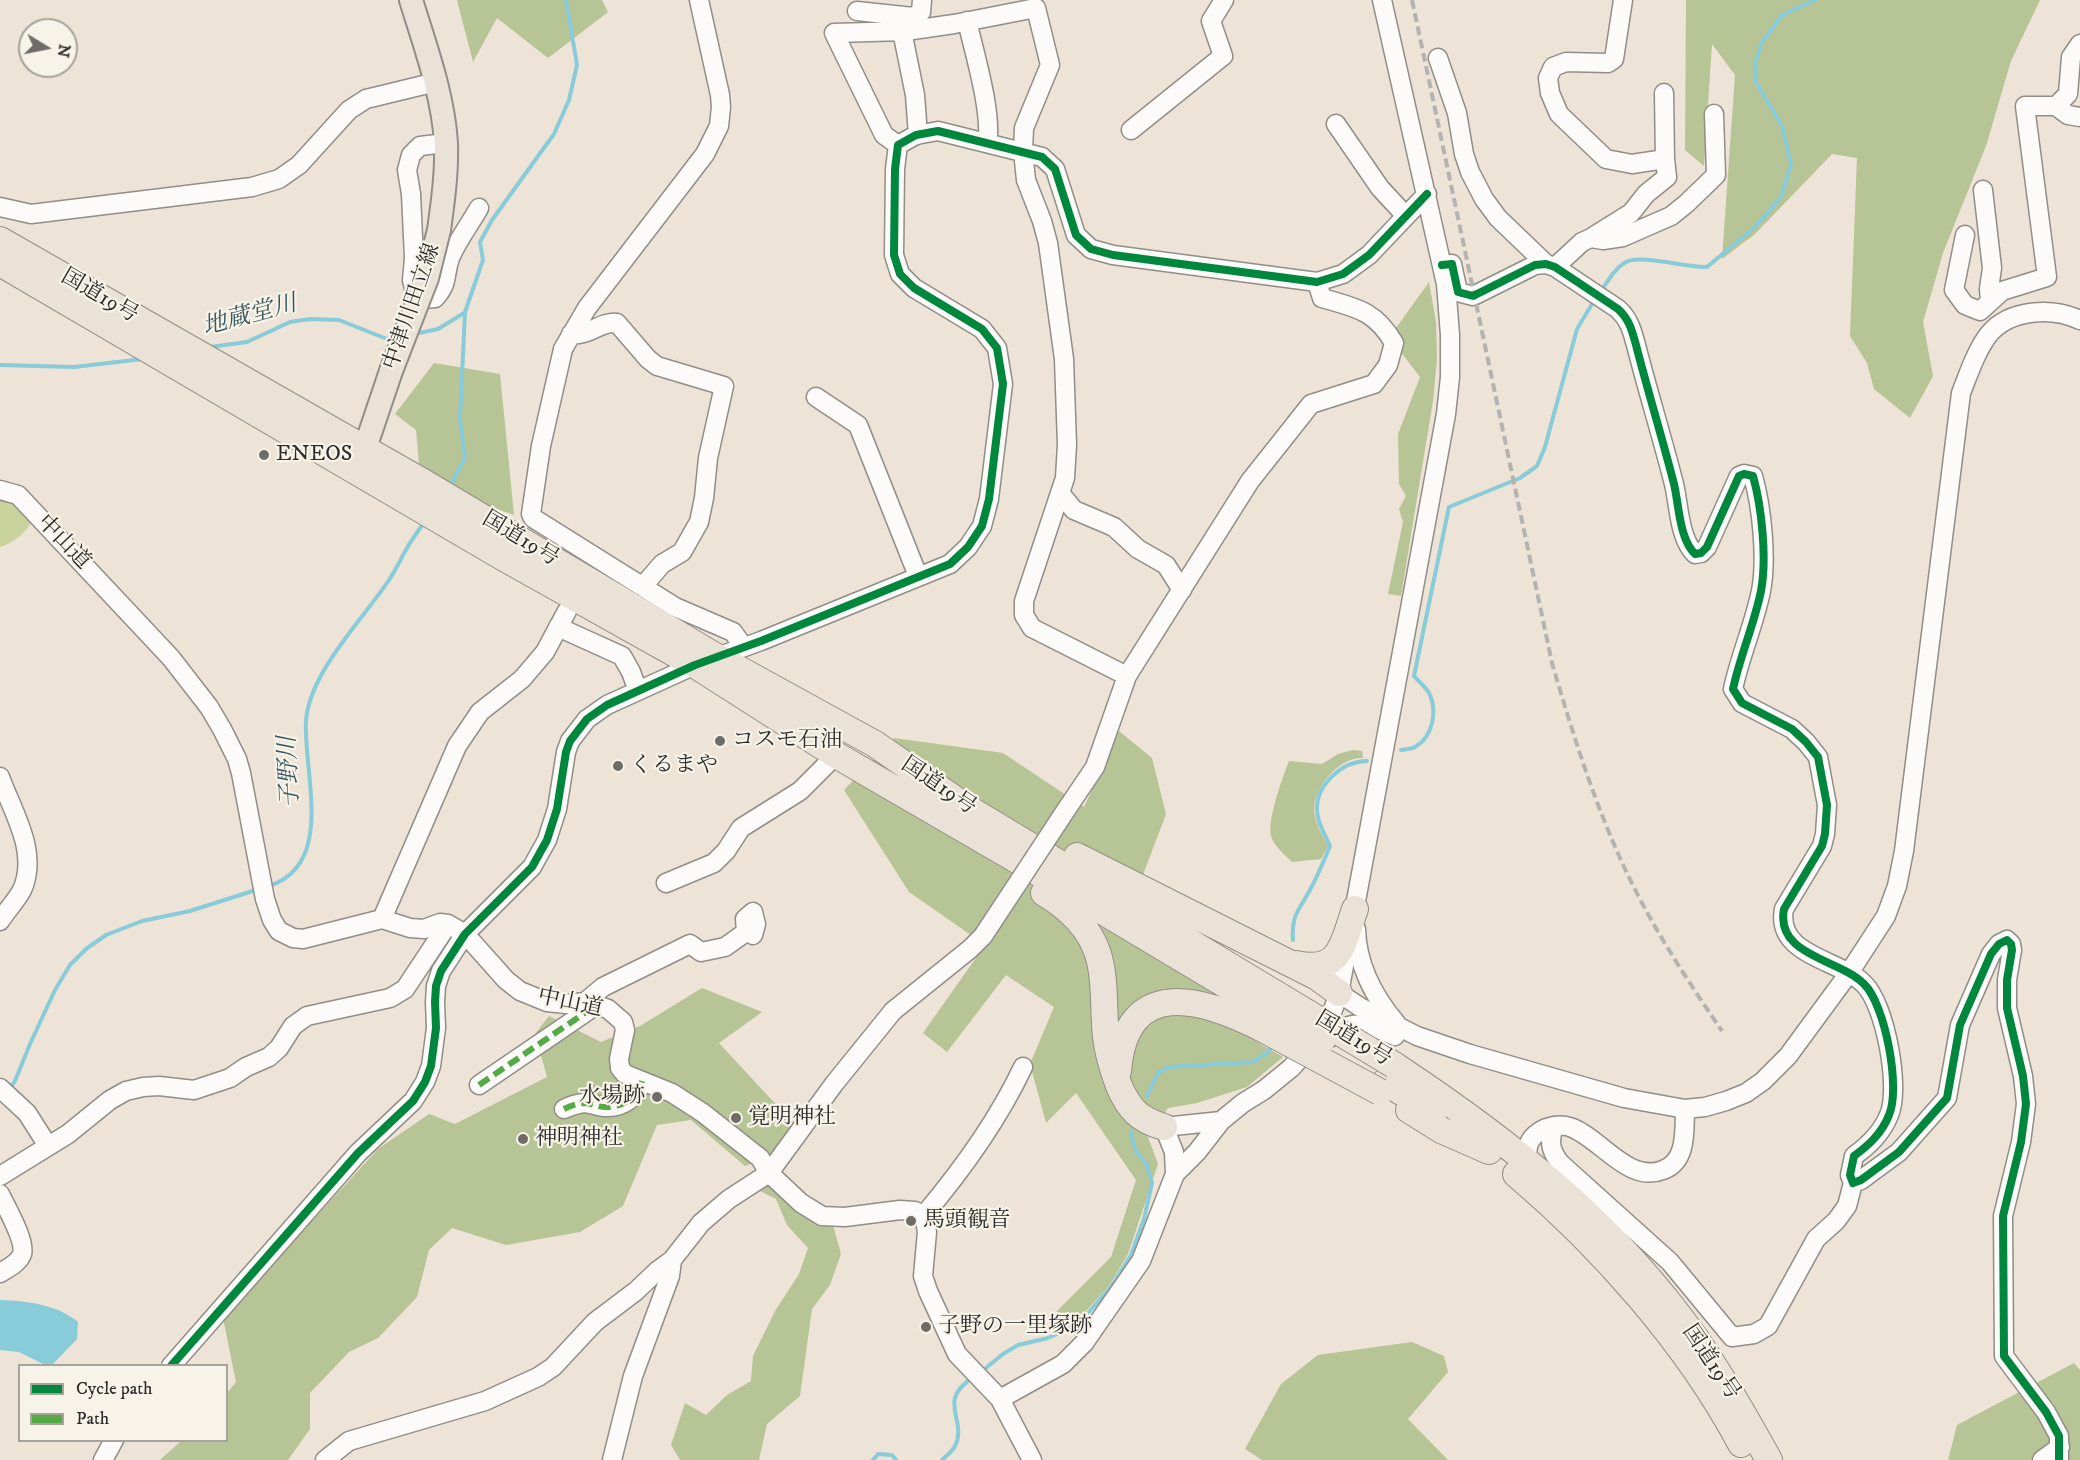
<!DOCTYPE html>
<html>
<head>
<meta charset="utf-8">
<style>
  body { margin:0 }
  #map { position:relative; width:2080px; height:1460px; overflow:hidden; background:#ede3d7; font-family:"IM FELL DW Pica",serif }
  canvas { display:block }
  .legend { position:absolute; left:18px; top:1364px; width:210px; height:78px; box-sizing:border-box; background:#f7f3e8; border:2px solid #a5a39c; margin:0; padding:8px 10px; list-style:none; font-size:18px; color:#2b2b2b }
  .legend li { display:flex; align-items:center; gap:12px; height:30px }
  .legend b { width:30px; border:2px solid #a5a39c }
  .north { position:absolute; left:18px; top:18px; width:60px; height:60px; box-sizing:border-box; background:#f7f3e8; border:2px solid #a5a39c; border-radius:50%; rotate:100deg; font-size:16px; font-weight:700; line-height:24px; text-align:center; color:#2b2b2b }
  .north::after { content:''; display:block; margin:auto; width:21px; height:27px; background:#6f6b67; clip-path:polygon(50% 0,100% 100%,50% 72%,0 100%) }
</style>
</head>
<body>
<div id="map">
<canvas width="2080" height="1460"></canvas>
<ul class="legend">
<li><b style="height:8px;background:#00873e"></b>Cycle path</li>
<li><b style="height:8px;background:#54ab44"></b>Path</li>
</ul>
<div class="north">N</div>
</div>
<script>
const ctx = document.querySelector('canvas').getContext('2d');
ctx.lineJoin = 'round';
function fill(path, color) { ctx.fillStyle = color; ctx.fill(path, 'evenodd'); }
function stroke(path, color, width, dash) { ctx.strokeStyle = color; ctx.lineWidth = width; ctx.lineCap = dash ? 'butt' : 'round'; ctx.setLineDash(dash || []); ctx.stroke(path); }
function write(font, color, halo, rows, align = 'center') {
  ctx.font = font + ' "IM FELL DW Pica","Noto Serif JP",serif'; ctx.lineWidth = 4.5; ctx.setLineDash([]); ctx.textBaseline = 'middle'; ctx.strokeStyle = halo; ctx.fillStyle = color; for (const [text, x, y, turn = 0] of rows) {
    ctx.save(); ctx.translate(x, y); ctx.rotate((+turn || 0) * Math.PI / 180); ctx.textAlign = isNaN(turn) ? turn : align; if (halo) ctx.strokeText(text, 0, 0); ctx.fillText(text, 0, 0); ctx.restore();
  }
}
fill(new Path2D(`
  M 0,496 L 9,498 L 33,519 C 28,531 12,544 0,547 Z`), '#cad39c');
fill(new Path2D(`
  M 457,0 L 602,0 L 608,12 L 548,58 L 497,18 L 473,62 Z
  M 1686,0 L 2040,0 L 2011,61 L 1986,146 L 1943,253 L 1923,322 L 1933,376 L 1910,418 L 1874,389 L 1867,363 L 1850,336 L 1857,158 L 1832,154 L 1755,234 L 1722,259 L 1735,75 L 1712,44 L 1704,166 L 1685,150 Z
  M 1429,282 L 1436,322 L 1437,359 L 1433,401 L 1401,596 L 1388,594 L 1403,522 L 1399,509 L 1406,496 L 1399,484 L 1398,434 L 1420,377 L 1400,351 L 1396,328 Z
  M 434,363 L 500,374 L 514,515 L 482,504 L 419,464 L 416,430 L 395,414 Z
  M 1119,731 L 1152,758 L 1166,814 L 1120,936 L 1219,994 L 1212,1016 L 1283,1057 L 1247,1087 L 1197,1103 L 1168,1108 L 1148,1137 L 1158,1164 L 1128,1254 L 1109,1286 L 1086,1311 L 1069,1326 L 1054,1330 L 1050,1318 L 1111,1257 L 1136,1180 L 1076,1093 L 1046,1123 L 1030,1064 L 1054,1007 L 1006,975 L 947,1052 L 923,1033 L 985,945 L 909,892 L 844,790 L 894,738 L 1003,753 L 1084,807 Z
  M 1353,750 L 1362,751 L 1363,758 C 1339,757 1314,787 1314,810 C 1315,823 1322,834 1328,846 L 1321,859 L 1292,862 C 1284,854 1274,846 1271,836 C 1267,819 1283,777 1289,761 L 1322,764 L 1338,754 Z
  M 702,988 L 762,1012 L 719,1043 L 795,1125 L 774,1153 C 763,1155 756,1163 745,1166 L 691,1120 L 657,1125 L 623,1206 L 580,1232 L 506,1245 L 452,1228 L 429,1250 L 417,1297 L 378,1338 L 349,1352 L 310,1393 L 310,1429 L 288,1460 L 160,1460 L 181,1441 L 226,1440 L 227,1393 L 236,1382 L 223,1318 L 378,1149 L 429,1114 L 455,1124 L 547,1077 L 535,1034 L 549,1016 L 601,1042 L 640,1026 Z
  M 765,1182 L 794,1205 L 833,1225 L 841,1254 L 830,1285 L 812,1309 L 800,1396 L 767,1424 L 759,1460 L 680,1460 L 671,1445 L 685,1403 L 706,1415 L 727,1395 L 751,1381 L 753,1356 L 775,1311 L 799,1274 L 808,1248 L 787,1225 L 776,1199 L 758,1190 Z
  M 1412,1342 L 1444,1356 L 1448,1372 L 1408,1419 L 1448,1460 L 1262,1460 L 1245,1449 L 1281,1384 L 1318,1355 Z
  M 2074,1363 L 2080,1370 L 2080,1460 L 1948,1460 L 1957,1425 Z`), '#b7c495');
fill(new Path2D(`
  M 0,1300 C 27,1301 56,1304 78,1322 L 77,1339 L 52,1365 L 45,1365 L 19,1352 L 0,1350 Z`), '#88cbd9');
stroke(new Path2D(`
  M 1601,291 C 1608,281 1615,268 1626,262 C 1641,254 1687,268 1707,267 L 1755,227 L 1781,197 L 1791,164 L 1782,126 L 1756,82 L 1755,64 L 1761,44 L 1782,15 L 1815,0
  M 414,334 L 438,329 L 464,313
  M 210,347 L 247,342 L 290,322 L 310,319 L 339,320 L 387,339 L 395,337
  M 0,365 L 74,367 L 143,359
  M 450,486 L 465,458 L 460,419 L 465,312 L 483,260 L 480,242 L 492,220 L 554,134 L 569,100 L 577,65 L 566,0
  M 1401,750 C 1405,749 1412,749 1415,747 C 1433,737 1437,712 1430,695 C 1427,688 1419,682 1414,676 L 1449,507 L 1520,478 L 1537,466 L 1545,447 L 1577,329 L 1595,299
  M 269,886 C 336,865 303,772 306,721 C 309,673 363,619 389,580 C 396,570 401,558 407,548 C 412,539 419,530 425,521
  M 1293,940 C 1291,913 1300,910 1311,888 C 1318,875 1324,860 1330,846 C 1325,834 1317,823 1317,810 C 1316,784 1343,761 1367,761
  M 9,1090 L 15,1081 L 30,1044 L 55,990 L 70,965 L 86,949 L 106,935 L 142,921 L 190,911 L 259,889
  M 1147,1096 L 1158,1073 L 1168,1067 L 1253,1062 L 1268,1052 L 1273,1045
  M 981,1372 L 1003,1354 L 1018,1345 L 1048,1338 L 1070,1328 L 1088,1313 L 1111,1287 L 1131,1255 L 1144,1219 L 1152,1183 L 1147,1165 L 1135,1150 L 1131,1132
  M 873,1460 L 878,1454 L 892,1455 L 896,1460
  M 942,1460 C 946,1456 953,1451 955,1446 C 968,1420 936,1402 972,1378`), '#88cbd9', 4);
const minor = new Path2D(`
  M 699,0 L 720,95 L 721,107 L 719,126 L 705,154 L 587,308 L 563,349 L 541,446 L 531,514 L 533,518 L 675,607 L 733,632 L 743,646
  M 1623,0 L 1614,59 L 1608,63 L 1566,62 L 1553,67 L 1548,78 L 1550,93 L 1559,114 L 1606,159 L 1632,164 L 1665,159
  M 857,11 L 913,17 L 921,12 L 922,0
  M 967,21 C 974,51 993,115 987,143
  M 902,31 L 915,95 L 918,135
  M 1438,58 L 1457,113 L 1464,154 L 1470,172 L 1484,199 L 1498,218 L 1546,264
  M 2056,106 L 2068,94 L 2071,57 L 2080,44
  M 1336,124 L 1380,188 L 1406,216
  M 1131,130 L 1223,56 L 1211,21 L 1224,0
  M 446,143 L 420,146 L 411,155 L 407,170 L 411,194 L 414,258 L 412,280 L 415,293 L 424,299 L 435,298 C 449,283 444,275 450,258 C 457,241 470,224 479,208
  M 898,145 L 884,135 L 834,33 L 906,31 L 954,24 L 1036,8 L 1050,65 L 1024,128 L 1023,151 L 1026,180 L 1042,221 L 1048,243 L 1064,359 L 1067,445 L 1065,478 L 1024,601 L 1024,615 L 1032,628 L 1127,676
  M 1983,190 L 1992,268 L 1989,289 L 1990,301
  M 0,207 L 31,214 L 252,187 L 279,179 L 299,165 L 349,110 L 366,99 L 436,82
  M 1965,235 L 1954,290 L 1965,305 L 1980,311 L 2002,291 L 2047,277 L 2025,106 L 2056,106 L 2068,115 L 2080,117
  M 1591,238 L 1631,213 L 1646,194 L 1667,177 L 1665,159 L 1664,93
  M 1442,265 L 1452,264 L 1458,292 L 1473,296 L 1535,265 L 1546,264 L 1555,267 L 1618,309 C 1629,319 1632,330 1636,345 C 1648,392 1662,437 1674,484 C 1679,505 1679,538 1695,554 L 1701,553 L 1707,547 L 1739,476 L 1744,474 L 1753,476 C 1762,508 1767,559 1761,591 C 1754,625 1740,656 1733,689 L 1742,703 L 1792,729 L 1806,742 L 1818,757 L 1827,805 L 1825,834 L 1822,846 L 1784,909 C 1775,956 1840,959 1864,984 C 1885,1004 1901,1088 1889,1115 C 1882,1133 1869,1145 1854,1156 L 1850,1175 L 1853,1183 L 1861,1180 L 1899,1152 L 1947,1098 L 1960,1025 L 1991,954 L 1999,944 L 2007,940 L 2011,944 L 2012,950 L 2007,980 L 2007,1008 L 2023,1076 L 2026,1104 L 2021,1142 L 2003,1216 L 2004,1356 L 2046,1412 L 2059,1436 L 2059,1460
  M 1555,267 L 1582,242 L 1591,238 L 1603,240 L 1623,237 L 1671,216 L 1686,204 L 1716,175 L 1714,114
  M 571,334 C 587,337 601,321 617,323 L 648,359 L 657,366 L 724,386 L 708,458 L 704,498 L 699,522 L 682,552 L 662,564 L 643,586
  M 816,397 L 858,425 L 918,576
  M 0,490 L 18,495 L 171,658 L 209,707 L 222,729 L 237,759 L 241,773 L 265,899 L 272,920 L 279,931 L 293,938 L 303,939 L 382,919 L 410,928 L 424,929 L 440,923 L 448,924 L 465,934 L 506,980 L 520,991 L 547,1002 L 566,1004 L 585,1002 L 594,1004 L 608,1009 L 623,1022 L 625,1030 L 619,1059 L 620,1068 L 625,1074 L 672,1093 L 703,1113 L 760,1158 L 769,1173 L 801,1203 L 822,1216 L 845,1217 L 900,1210 L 915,1211 L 924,1215 L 927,1232 L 923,1276 L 928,1291 L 957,1354 L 1000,1399 L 1032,1460
  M 1060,493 L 1074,510 L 1114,527 L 1138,549 L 1166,565 L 1182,590
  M 558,627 L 622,656 L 631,672 L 638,691
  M 0,777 C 13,813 39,852 22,890 C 16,901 7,910 0,921
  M 1066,810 L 1095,767 L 1127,676 L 1250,481 L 1311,404 L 1374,384 L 1388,365 L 1394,343 C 1375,310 1356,308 1322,298 L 1317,282
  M 666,883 L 714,863 L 726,851 L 741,828 L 800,791 L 836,755
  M 382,919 L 457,746 L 480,712 L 522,679 L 545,652 L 567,611
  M 1356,929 C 1357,964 1374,997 1396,1023
  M 1339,993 L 1360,1007 L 1417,1036 L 1470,1054 L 1624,1098 L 1685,1109 L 1705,1107 L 1726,1101 L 1746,1093 L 1763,1081 L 1788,1056 L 1849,973 L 1886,916 L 1897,886 L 1904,851 L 1961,393 C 1969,373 1976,351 1989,334 C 2010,309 2052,307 2080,320
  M 585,1002 L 603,987 L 690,944 L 701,952 L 725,947 L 746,932 L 745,919 L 753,912 L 756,924 L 753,935
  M 1333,1037 C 1353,1015 1371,1027 1395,1036
  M 479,1085 L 589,1010 L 594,1004
  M 0,1088 L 27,1113 L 48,1146
  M 564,1109 C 570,1106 576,1104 583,1103 C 591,1103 598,1107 606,1107 C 622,1108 638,1097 642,1081
  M 1554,1126 C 1549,1142 1550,1150 1560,1163 L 1670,1262 L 1732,1337 L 1754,1334 L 1768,1326 L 1816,1239 L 1836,1221 L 1847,1206 L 1853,1183
  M 1527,1160 C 1527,1147 1528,1139 1539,1132 C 1547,1126 1560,1124 1570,1127 C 1601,1138 1628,1184 1663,1170 C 1688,1161 1684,1129 1685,1109
  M 1175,1174 L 1197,1152 L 1221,1121
  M 0,1176 L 68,1134 L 110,1100 L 126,1091 L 143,1087 L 159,1086 L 194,1090 L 230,1078 L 246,1067 L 269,1057 L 279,1048 L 293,1026 L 307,1016 L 390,998 L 405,989 L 448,924
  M 0,1194 C 6,1207 26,1241 22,1254 C 19,1263 8,1268 0,1273
  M 924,1215 C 962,1170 998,1120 1023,1067
  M 171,1366 L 358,1153 L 413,1101 L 425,1082 L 431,1066 L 436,1028 L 435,1002 L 436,986 L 441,971 L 465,934 L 532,867 L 547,840 L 557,809 L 566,752 L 570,741 L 587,719 L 607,705 L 695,665 L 761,641 L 950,564 L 968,547 L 982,526 L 989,499 L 1003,384 L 997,348 L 982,329 L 914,288 L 900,274 L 894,255 L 895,169 L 898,145 L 916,135 L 938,131 L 1042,157 L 1055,169 L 1076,235 L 1091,249 L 1113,255 L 1317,282 L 1343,274 L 1369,255 L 1427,194
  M 1000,1399 L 1063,1364 L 1084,1343 L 1141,1261 L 1175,1174 L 1174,1152 L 1164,1127 L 1221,1121 L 1243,1103 L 1264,1090 L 1291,1068 L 1318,1039 L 1330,1018 L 1339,993 L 1446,414 L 1450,377 L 1450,335 L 1446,284 L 1382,0
  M 103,1460 L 114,1440
  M 325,1460 L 349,1441 L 485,1401 L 538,1377 L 553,1367 L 595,1322 L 636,1291 L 657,1271 L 672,1260 L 701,1223 L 729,1199 L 769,1173 L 834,1084 L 893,1011 L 970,949 L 983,936
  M 612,1460 L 633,1376 L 670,1276 L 672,1260
  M 2042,1460 L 2060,1447`);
const major = new Path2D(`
  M 411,0 C 425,46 443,94 446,143 C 447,172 443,201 439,230
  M 355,464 L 365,448 L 391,371`);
const highway = new Path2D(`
  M 0,240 L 423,482 L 715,656 L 875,744 L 969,809 L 1281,997
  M 0,263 L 504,558 L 695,665 L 836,755 L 1010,856 L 1263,1007
  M 1077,856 L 1317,977 L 1339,993
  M 1044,893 C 1068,907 1089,927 1098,954 C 1106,980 1103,1010 1106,1037 C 1108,1054 1113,1070 1119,1086 C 1129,1109 1139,1120 1164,1127
  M 1296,964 C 1341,974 1343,943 1355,909
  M 1394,1065 C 1509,1141 1616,1225 1696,1339 C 1723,1378 1746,1419 1769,1460
  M 1118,1071 C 1126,975 1202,998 1263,1029
  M 1385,1082 L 1434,1112
  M 1409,1110 L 1441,1130 L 1489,1151
  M 1516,1174 C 1602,1247 1688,1344 1741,1444`);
stroke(minor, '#928d87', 21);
stroke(major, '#928d87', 26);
stroke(highway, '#928d87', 28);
stroke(minor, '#fcfbf9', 18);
stroke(major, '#ebe2d7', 22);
stroke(highway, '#ebe2d7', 26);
stroke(new Path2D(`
  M 1412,0 L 1552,663 C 1576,745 1602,828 1642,903 C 1666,948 1694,990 1722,1031`), '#b4b3b1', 4, [9, 4.5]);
const minorBridge = new Path2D(`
  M 983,936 L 1066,810`);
const majorBridge = new Path2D(`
  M 391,371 L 427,278 L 439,230`);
const highwayBridge = new Path2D(`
  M 1281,997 L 1394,1065
  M 1273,1013 L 1321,1042
  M 1263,1029 L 1380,1092`);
stroke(minorBridge, '#928d87', 21, []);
stroke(majorBridge, '#928d87', 26, []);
stroke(highwayBridge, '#928d87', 28, []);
stroke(minorBridge, '#fcfbf9', 18);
stroke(majorBridge, '#ebe2d7', 22);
stroke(highwayBridge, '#ebe2d7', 26);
stroke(new Path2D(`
  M 479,1085 L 589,1010 L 594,1004
  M 564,1109 C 570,1106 576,1104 583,1103 C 591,1103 598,1107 606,1107 C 622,1108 638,1097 642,1081`), '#54ab44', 6, [12, 6]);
stroke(new Path2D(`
  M 1442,265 L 1452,264 L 1458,292 L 1473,296 L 1535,265 L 1546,264 L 1555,267 L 1618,309 C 1629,319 1632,330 1636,345 C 1648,392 1662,437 1674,484 C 1679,505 1679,538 1695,554 L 1701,553 L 1707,547 L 1739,476 L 1744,474 L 1753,476 C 1762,508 1767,559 1761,591 C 1754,625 1740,656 1733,689 L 1742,703 L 1792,729 L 1806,742 L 1818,757 L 1827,805 L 1825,834 L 1822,846 L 1784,909 C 1775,956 1840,959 1864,984 C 1885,1004 1901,1088 1889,1115 C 1882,1133 1869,1145 1854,1156 L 1850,1175 L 1853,1183 L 1861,1180 L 1899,1152 L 1947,1098 L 1960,1025 L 1991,954 L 1999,944 L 2007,940 L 2011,944 L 2012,950 L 2007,980 L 2007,1008 L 2023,1076 L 2026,1104 L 2021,1142 L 2003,1216 L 2004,1356 L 2046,1412 L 2059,1436 L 2059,1460
  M 171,1366 L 358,1153 L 413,1101 L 425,1082 L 431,1066 L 436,1028 L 435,1002 L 436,986 L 441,971 L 465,934 L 532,867 L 547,840 L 557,809 L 566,752 L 570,741 L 587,719 L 607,705 L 695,665 L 761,641 L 950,564 L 968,547 L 982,526 L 989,499 L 1003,384 L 997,348 L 982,329 L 914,288 L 900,274 L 894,255 L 895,169 L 898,145 L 916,135 L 938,131 L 1042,157 L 1055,169 L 1076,235 L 1091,249 L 1113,255 L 1317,282 L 1343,274 L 1369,255 L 1427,194`), '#00873e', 8);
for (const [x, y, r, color] of [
  [264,455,6,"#6f6b67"],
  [720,741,6,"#6f6b67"],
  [618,766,6,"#6f6b67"],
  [657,1097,6,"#6f6b67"],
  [736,1118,6,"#6f6b67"],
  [523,1139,6,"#6f6b67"],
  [911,1221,6,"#6f6b67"],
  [926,1327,6,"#6f6b67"]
]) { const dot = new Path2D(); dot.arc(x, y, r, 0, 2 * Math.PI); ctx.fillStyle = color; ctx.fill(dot); stroke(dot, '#f7f3e8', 2); }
write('22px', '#2b2b2b', '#f7f3e8', [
  ["国道19号",99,297,30],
  ["中津川田立線",413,307,-71],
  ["国道19号",520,540,31],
  ["中山道",63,543,46],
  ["国道19号",938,787,34],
  ["中山道",570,1004,12],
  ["国道19号",1353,1040,31],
  ["国道19号",1710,1363,56]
]);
write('22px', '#2b2b2b', '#f7f3e8', [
  ["ENEOS",276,455],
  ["コスモ石油",732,741],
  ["くるまや",630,766],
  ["水場跡",645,1097,"right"],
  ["覚明神社",748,1118],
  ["神明神社",535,1139],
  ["馬頭観音",923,1221],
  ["子野の一里塚跡",938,1327]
], 'left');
write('italic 24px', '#3a5860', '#f7f3e8', [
  ["地蔵堂川",250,317,-15],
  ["子野川",291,772,-93]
]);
</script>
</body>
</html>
